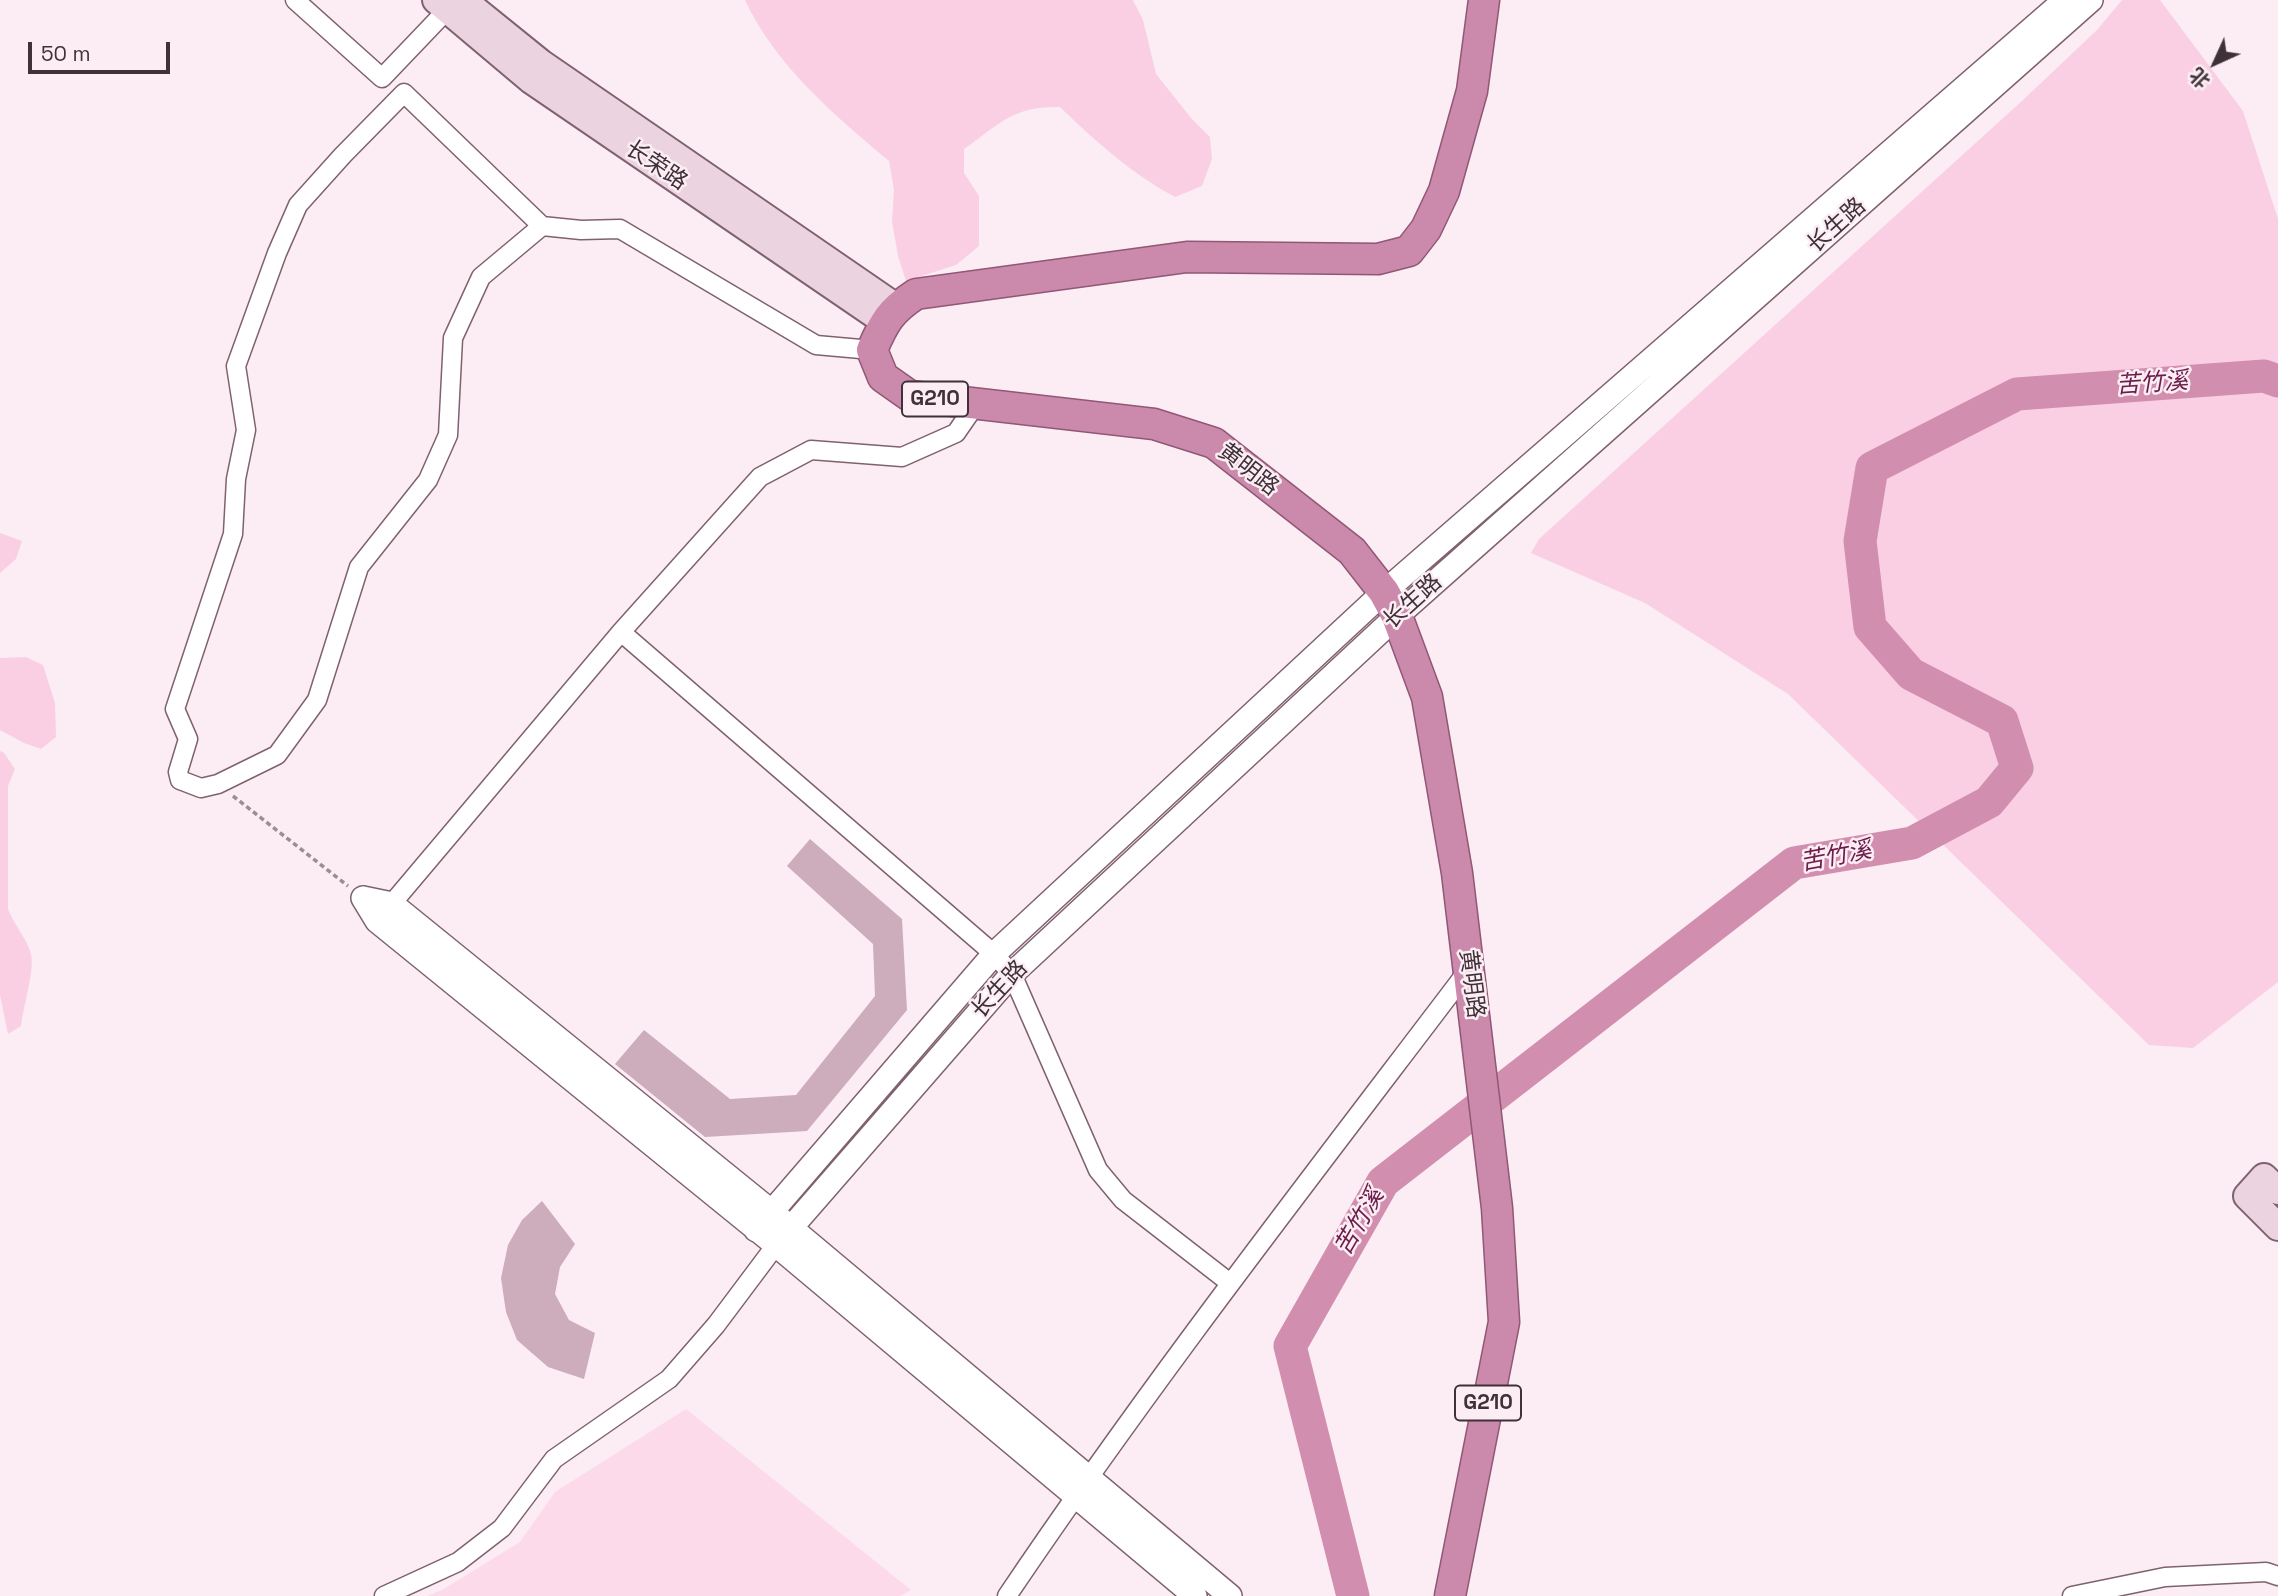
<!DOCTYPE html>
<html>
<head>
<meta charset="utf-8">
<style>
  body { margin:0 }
  #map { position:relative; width:2278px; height:1596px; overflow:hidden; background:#fbedf3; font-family:"Space Grotesk","Noto Sans SC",sans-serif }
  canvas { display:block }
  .north { position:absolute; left:2180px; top:28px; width:70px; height:70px; -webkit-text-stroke:5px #fbedf3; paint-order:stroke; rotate:225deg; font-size:19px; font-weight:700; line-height:28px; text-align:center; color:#3e3137 }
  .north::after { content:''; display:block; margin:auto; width:24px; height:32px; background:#3e3137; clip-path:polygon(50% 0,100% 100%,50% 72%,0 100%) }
  .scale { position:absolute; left:28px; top:42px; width:142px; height:32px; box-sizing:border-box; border:4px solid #3e3137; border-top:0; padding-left:9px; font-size:21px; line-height:24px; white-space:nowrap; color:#3e3137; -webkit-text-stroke:5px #fbedf3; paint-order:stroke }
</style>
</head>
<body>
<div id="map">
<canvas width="2278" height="1596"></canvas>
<div class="north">北</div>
<div class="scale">50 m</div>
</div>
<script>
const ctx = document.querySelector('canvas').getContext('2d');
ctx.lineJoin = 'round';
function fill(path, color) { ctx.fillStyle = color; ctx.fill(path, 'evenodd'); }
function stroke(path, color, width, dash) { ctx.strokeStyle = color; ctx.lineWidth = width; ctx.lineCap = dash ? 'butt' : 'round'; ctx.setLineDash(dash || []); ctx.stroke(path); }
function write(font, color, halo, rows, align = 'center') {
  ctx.font = font + ' "Space Grotesk","Noto Sans SC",sans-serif'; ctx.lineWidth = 5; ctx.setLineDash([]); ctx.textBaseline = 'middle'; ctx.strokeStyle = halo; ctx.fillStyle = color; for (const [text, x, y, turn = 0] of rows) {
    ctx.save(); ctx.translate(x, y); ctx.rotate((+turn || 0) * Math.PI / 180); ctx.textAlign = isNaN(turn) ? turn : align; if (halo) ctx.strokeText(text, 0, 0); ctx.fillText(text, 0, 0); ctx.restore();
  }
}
fill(new Path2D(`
  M 686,1409 L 911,1590 L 900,1596 L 427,1596 L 442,1590 L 520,1542 L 555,1492 Z`), '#fcdaea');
fill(new Path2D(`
  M 745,0 L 1133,0 L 1143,20 L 1156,74 L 1191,118 L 1210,137 L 1212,159 L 1202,186 L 1175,197 C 1132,174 1095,141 1060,107 C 1013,106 1001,123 964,149 L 964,173 L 979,196 L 979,246 L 956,265 L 906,281 L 898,256 L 892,221 L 894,190 L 889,161 C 835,116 775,65 745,0 Z
  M 2122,0 L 2160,0 L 2243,111 L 2278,219 L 2278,982 L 2193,1048 L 2149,1045 L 1788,694 L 1645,603 L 1531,553 L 1539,539 L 2023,100 L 2097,30 Z
  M 0,533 L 22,541 L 16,559 L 0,573 Z
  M 26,657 L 43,665 L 55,703 L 56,737 L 41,749 L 24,743 L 0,730 L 0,658 Z
  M 0,751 L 4,753 L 15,769 L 8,786 L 8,909 C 14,925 26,937 31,954 C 35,969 23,1008 21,1026 L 8,1034 L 0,995 Z`), '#facfe3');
stroke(new Path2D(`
  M 1353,1596 L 1290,1346 L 1383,1182 L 1794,863 L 1912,843 L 1989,802 L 2017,768 L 2002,721 L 1911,674 L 1870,627 L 1860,541 L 1872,468 L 2017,394 L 2264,376 L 2278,381`), '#d18eaf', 33);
fill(new Path2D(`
  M 810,839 L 902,919 L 907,1010 L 807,1131 L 705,1137 L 615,1064 L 644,1030 L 730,1099 L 796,1095 L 875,996 L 873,944 L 787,866 Z
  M 542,1201 L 575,1244 L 560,1267 L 555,1294 L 569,1320 L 595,1333 L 584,1379 L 548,1367 L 517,1340 L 506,1312 L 501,1278 L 508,1245 L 522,1220 Z`), '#cdacbb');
const minor = new Path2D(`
  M 295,0 L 382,78 L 446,11
  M 542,226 L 404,93 L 343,155 L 298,205 L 277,253 L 236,366 L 246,430 L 236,479 L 233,534 L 175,709 L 188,739 L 178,772 L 180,780 L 201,788 L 218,784 L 277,755 L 317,700 L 359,567 L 428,480 L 448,435 L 453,338 L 481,277 L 542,226 L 581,230 L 620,229 L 816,345 L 872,350
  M 621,632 L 994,954 L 1012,974 L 1098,1170 L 1123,1200 L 1230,1283
  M 384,913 L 621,632 L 760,477 L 811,450 L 902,457 L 956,433 L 976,404
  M 384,1596 L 458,1562 L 502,1528 L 554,1459 L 669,1379 L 716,1325 L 776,1245
  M 1007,1596 C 1152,1381 1312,1176 1469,969
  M 2072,1596 L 2165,1577 L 2266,1572 L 2278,1576`);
const tertiary = new Path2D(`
  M 363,898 L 392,904 L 772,1212 L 1230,1596
  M 363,898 L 377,921 L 776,1245 L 1195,1596
  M 756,1230 L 994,954 L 1384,592 L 2065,0
  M 776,1245 L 1012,974 L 1397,616 L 2091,0`);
const secondary = new Path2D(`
  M 436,0 L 531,80 L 884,321
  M 463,0 L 541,63 L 896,307
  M 2278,1191 L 2264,1177 L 2247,1196 L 2278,1227`);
const trunk = new Path2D(`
  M 1450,1596 L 1504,1322 L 1497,1208 L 1457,873 L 1427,697 L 1397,616 L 1384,592 L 1352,551 L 1214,443 L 1154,424 L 910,396 L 883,377 L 872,350 C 884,322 890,311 916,294 L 1187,257 L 1378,259 L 1409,251 L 1426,229 L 1444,191 L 1472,91 L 1484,0`);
stroke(minor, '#7f616f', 21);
stroke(tertiary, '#7f616f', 26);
stroke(secondary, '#7f616f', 30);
stroke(trunk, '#915775', 33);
stroke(new Path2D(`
  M 233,796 L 348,886`), '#9a8d93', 3.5, [5, 3.5]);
stroke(minor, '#fff', 18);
stroke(tertiary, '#fff', 23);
stroke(secondary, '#ecd3e0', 26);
stroke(trunk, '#cb8aab', 30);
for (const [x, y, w] of [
  [935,399,66],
  [1488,1403,66]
]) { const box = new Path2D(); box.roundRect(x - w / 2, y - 17.5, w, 35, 5); ctx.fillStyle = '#fbedf3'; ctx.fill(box); stroke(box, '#3e3137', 2); }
write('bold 21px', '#3e3137', null, [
  ["G210",935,399],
  ["G210",1488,1403]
]);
write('23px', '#3e3137', '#fbedf3', [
  ["长荣路",656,166,34],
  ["长生路",1837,226,-42],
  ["黄明路",1248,470,38],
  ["长生路",1413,602,-42],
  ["黄明路",1471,984,83],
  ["长生路",1000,990,-47]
]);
write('italic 24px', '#6c1d4b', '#fbedf3', [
  ["苦竹溪",2152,384,-4],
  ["苦竹溪",1836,857,-11],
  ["苦竹溪",1360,1222,-60]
]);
</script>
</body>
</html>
